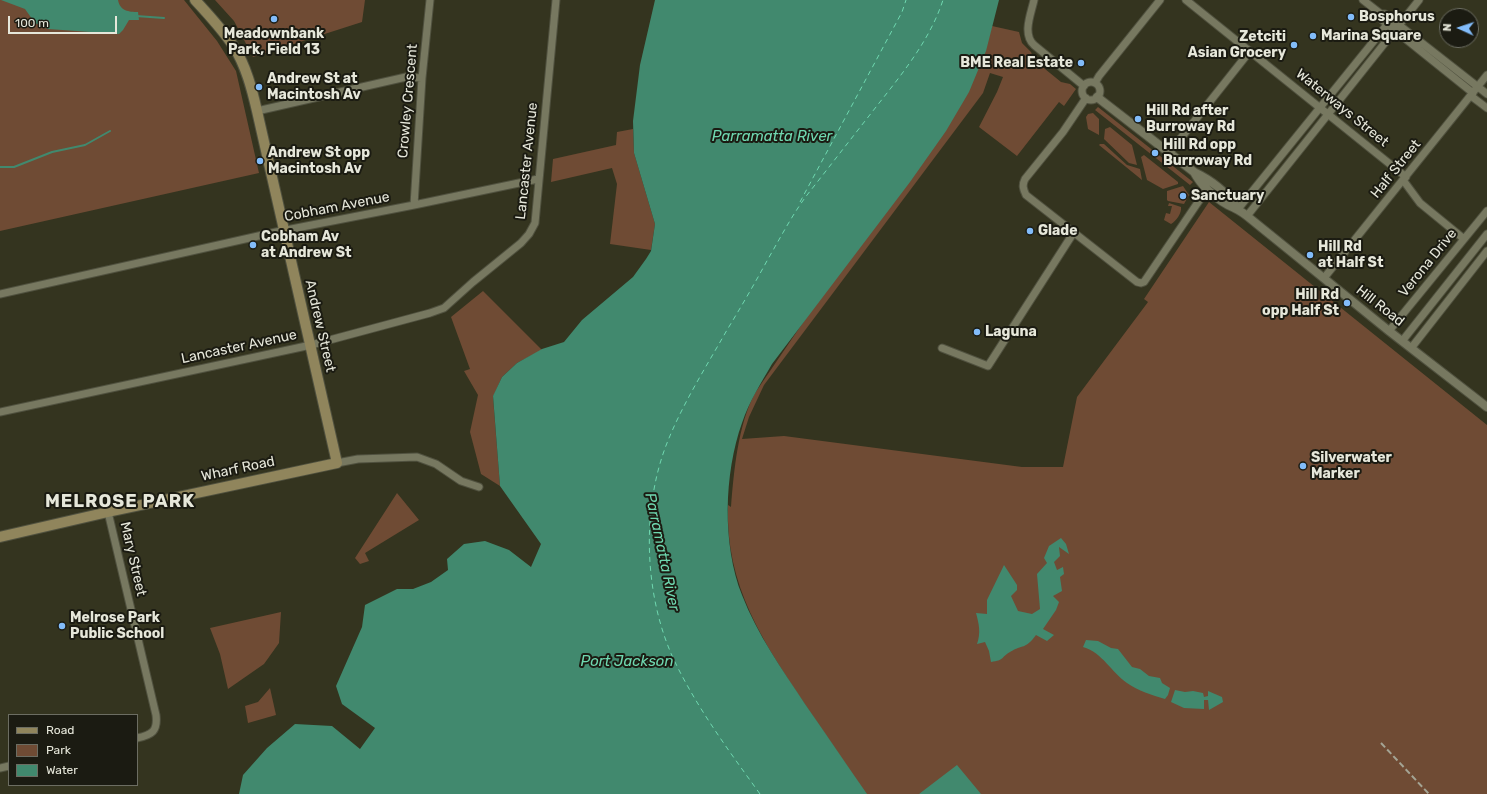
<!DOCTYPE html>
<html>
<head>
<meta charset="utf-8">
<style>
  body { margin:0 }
  #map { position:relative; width:1487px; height:794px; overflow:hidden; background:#34341f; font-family:Rubik,sans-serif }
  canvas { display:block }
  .legend { position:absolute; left:8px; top:714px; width:130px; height:72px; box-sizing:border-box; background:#1b1b12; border:1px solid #6c6d62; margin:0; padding:5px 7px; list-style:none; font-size:12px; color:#e6e7da }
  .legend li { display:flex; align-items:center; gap:8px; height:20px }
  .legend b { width:20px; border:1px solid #6c6d62 }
  .north { position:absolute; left:1439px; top:8px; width:40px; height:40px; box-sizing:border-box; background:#1b1b12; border:1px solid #6c6d62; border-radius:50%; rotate:273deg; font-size:11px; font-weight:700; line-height:16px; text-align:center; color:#e6e7da }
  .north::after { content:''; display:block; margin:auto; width:14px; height:18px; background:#82bcfa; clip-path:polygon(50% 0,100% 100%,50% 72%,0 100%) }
  .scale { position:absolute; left:8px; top:16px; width:109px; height:18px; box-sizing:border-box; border:2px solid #e6e7da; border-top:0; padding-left:5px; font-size:12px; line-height:14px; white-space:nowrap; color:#e6e7da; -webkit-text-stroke:3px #1b1b12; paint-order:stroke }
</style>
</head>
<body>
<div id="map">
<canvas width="1487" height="794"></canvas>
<ul class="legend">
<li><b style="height:5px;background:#90855c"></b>Road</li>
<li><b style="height:11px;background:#6f4b34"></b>Park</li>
<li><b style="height:11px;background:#41896e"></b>Water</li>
</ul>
<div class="north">N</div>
<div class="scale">100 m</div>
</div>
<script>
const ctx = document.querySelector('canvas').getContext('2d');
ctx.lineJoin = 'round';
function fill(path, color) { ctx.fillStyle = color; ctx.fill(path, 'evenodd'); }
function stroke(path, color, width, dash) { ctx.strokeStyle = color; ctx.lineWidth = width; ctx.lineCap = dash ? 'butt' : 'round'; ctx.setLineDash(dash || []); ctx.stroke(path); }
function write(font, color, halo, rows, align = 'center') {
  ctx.font = font + ' Rubik,sans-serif'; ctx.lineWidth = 4; ctx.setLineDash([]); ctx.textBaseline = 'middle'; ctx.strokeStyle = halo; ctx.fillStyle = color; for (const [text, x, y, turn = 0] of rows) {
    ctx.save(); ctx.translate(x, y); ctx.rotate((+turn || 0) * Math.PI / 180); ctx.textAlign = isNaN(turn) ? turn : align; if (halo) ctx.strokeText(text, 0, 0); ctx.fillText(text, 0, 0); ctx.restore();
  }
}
fill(new Path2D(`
  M 0,0 L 184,0 L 217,41 L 236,71 L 259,173 L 0,231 Z
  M 215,0 L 365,0 L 362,22 L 253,57 L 234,21 Z
  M 992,26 L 1019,32 L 1022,43 L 1031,52 L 1034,60 L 1061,82 L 1070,84 L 1076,89 L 1064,106 L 1059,102 L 1017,156 L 979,127 L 997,92 L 1003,77 L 990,73 L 983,93 L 764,385 L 749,417 L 742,439 L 784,436 L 1022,467 L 1063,467 L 1077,397 L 1148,302 L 1144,299 L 1209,202 L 1487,425 L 1487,794 L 866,794 C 846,765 826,735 806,706 C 763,642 725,585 728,505 L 731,507 C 734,470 738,425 755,393 L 982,60 Z
  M 1098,107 L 1193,182 L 1190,185 L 1095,110 Z
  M 1093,113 L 1099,119 L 1099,135 L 1088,129 L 1086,117 L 1088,114 Z
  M 1110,127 L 1132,145 L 1137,165 L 1129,163 L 1104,139 L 1105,129 Z
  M 633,129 L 634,153 L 655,224 L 651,250 L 610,244 L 617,184 L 612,168 L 551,182 L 553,159 L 616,145 L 617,132 Z
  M 1100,144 L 1104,144 L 1127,165 L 1140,169 L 1142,180 L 1099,145 Z
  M 1144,155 L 1178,182 L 1178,184 L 1163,189 L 1147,180 L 1141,157 Z
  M 1183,186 L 1189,195 L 1184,204 L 1168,201 L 1167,200 L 1167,191 Z
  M 1169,203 L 1181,207 C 1182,213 1176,221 1171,224 L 1164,220 L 1166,213 L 1170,214 L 1172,206 L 1168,206 Z
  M 483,291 L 542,350 L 517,363 L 502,377 L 493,397 L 500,486 L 481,474 L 470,432 L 478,395 L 464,371 L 470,369 L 451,317 Z
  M 397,493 L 419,520 L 365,553 L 369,561 L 360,564 L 355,558 Z
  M 281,612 L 279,643 L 264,664 L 228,689 L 220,654 L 210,628 Z
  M 270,688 L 276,715 L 248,723 L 245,706 L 258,702 Z`), '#6f4b34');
fill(new Path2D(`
  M 1,0 L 118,0 C 120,11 129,12 138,12 L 139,20 L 129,20 L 123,30 L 119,34 L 48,29 L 35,23 L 25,9 Z
  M 655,0 L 999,0 L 986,51 L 969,92 L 946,131 L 910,182 L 772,364 C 761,383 749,402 742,423 C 724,473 722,545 742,595 C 757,634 782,669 805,704 C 826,734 846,764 867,794 L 239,794 L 243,775 L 267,748 L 295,724 L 332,726 L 360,749 L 375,728 L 342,704 L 336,686 L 362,627 L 365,605 L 397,589 L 413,589 L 431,582 L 448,570 L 447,559 L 464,544 L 485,541 L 509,550 L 531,567 L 541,544 L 500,486 L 493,396 L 502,377 L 517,363 L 542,349 L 564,342 L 582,320 L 633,277 L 646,259 L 651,251 L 655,224 L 634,153 L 633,121 L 640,65 Z
  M 1061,538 L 1066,544 L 1069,554 L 1059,547 L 1060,556 L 1054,562 L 1057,570 L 1063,567 L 1064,574 L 1060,577 L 1062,591 L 1053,596 L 1059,602 L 1056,610 L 1043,629 L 1054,635 L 1047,641 L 1036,635 C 1025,650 1023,644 1010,652 C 1000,658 1005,660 991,662 L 989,651 L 985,642 L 977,644 C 981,633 979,624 976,613 L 987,614 L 987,600 L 1004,565 L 1017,585 L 1017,590 L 1011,596 L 1018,611 L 1032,614 L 1040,609 L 1037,574 L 1047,563 L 1044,558 L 1049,546 Z
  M 1086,640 L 1098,641 L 1111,648 L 1118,649 L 1132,667 L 1140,669 L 1149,676 L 1160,678 L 1162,683 L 1170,688 L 1168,695 L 1165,699 C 1152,695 1138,691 1127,683 C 1111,672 1103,653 1083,647 Z
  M 1175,690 L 1185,692 L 1193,691 L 1203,693 L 1204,697 L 1208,696 L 1208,691 L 1222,697 L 1223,702 L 1209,710 L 1208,700 L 1204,700 L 1204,709 L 1184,708 L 1171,702 Z
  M 957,765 L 981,794 L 919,794 Z`), '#41896e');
stroke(new Path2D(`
  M 136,16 L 164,18
  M 0,167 L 14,167 L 52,152 L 85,145 L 110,131`), '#41896e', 2);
stroke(new Path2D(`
  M 800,202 L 880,53 L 902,12 L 906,0
  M 760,794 C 729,751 697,708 674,660 C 644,596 641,509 667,443 C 683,403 706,367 727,330 C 741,307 755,283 768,259 C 782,235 794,211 811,190 C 833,162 854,135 876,107 C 902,74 930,40 943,0`), '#6fd8b0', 1, [5, 4]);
const minor = new Path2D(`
  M 1034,0 C 1031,14 1022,34 1034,45 L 1084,86
  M 1186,0 L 1406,177
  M 1363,0 L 1381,14
  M1082 91a9 9 0 1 1 18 0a9 9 0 1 1-18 0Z
  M 1095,83 L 1099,76 L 1160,0
  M 1473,93 L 1387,24 L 1381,19 L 1381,14 L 1385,14 L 1390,18 L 1487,94
  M 1471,96 L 1487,108
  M 1086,98 L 1063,132 L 1025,179 C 1022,185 1023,189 1026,195 L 1137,282 L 1141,283 L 1144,282 L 1207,189
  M 257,111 L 406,77 L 422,78
  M 1169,153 L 1250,51
  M 1403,180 L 1420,203 L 1464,239
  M 414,205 L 422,78 L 430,0
  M 1238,209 L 1390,21
  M 1247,216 L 1419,0
  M 1324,278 L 1487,75
  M 0,294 L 276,232 L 414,205 L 538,179
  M 1389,331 L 1487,211
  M 1403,340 L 1487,234
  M 1412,347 L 1487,251
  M 942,348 L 988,366 L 1074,232
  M 0,412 L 311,345 L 430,313 L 444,308 L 473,282 L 521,243 L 529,234 L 535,223 L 556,0
  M 337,463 L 358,459 L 417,457 L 436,464 L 461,481 L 479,487
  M 108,512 L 156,715 C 158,731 152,735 137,738
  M 0,768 L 9,766`);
const tertiary = new Path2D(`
  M 1097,97 L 1194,172 C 1211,180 1227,193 1238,208
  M 1194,172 C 1201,185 1214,197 1228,205 C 1235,208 1241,211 1247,216 L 1389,331 L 1487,407`);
const secondary = new Path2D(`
  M 0,537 L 108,512 L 337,463 L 257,111 C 252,89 246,66 234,47 C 223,30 209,15 195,0`);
stroke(minor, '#50513f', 9);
stroke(tertiary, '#50513f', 10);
stroke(secondary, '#50513f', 12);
stroke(minor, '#777860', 7);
stroke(tertiary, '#777860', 8);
stroke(secondary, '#90855c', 10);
stroke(new Path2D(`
  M 1381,743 L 1429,794`), '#a4a494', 2, [6, 3]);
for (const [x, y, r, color] of [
  [1351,17,4,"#82bcfa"],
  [274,19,4,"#82bcfa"],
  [1313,36,4,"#82bcfa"],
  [1294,45,4,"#82bcfa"],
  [1081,63,4,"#82bcfa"],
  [259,87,4,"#82bcfa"],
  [1138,119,4,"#82bcfa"],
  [1155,153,4,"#82bcfa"],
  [260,161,4,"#82bcfa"],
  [1183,196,4,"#82bcfa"],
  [1030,231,4,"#82bcfa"],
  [253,245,4,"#82bcfa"],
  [1310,255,4,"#82bcfa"],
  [1347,303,4,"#82bcfa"],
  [977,332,4,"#82bcfa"],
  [1303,466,4,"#82bcfa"],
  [62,626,4,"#82bcfa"]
]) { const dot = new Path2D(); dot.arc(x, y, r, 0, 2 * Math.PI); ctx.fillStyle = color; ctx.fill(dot); stroke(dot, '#1b1b12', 1.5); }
write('bold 14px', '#e6e7da', '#1b1b12', [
  ["Bosphorus",1359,17],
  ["Meadownbank",274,34,"center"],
  ["Park, Field 13",274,50,"center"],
  ["Marina Square",1321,36],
  ["Zetciti",1286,37,"right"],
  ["Asian Grocery",1286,53,"right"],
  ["BME Real Estate",1073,63,"right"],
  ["Andrew St at",267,79],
  ["Macintosh Av",267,95],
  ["Hill Rd after",1146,111],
  ["Burroway Rd",1146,127],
  ["Hill Rd opp",1163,145],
  ["Burroway Rd",1163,161],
  ["Andrew St opp",268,153],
  ["Macintosh Av",268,169],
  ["Sanctuary",1191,196],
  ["Glade",1038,231],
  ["Cobham Av",261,237],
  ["at Andrew St",261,253],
  ["Hill Rd",1318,247],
  ["at Half St",1318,263],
  ["Hill Rd",1339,295,"right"],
  ["opp Half St",1339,311,"right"],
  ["Laguna",985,332],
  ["Silverwater",1311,458],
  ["Marker",1311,474],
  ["Melrose Park",70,618],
  ["Public School",70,634]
], 'left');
write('14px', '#e6e7da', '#1b1b12', [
  ["Crowley Crescent",408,101,-85],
  ["Waterways Street",1342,108,39],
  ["Lancaster Avenue",527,161,-84],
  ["Half Street",1396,169,-51],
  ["Cobham Avenue",337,207,-11],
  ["Verona Drive",1428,263,-51],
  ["Hill Road",1380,306,38],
  ["Andrew Street",320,326,77],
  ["Lancaster Avenue",239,347,-12],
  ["Wharf Road",238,469,-12],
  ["Mary Street",133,559,77]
]);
write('italic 15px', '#6fd8b0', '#1b1b12', [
  ["Parramatta River",772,137],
  ["Parramatta River",662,552,78],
  ["Port Jackson",627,662]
]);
ctx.letterSpacing = '1px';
write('bold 18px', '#e6e7da', '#1b1b12', [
  ["MELROSE PARK",120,502]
]);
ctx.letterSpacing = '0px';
</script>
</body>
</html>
